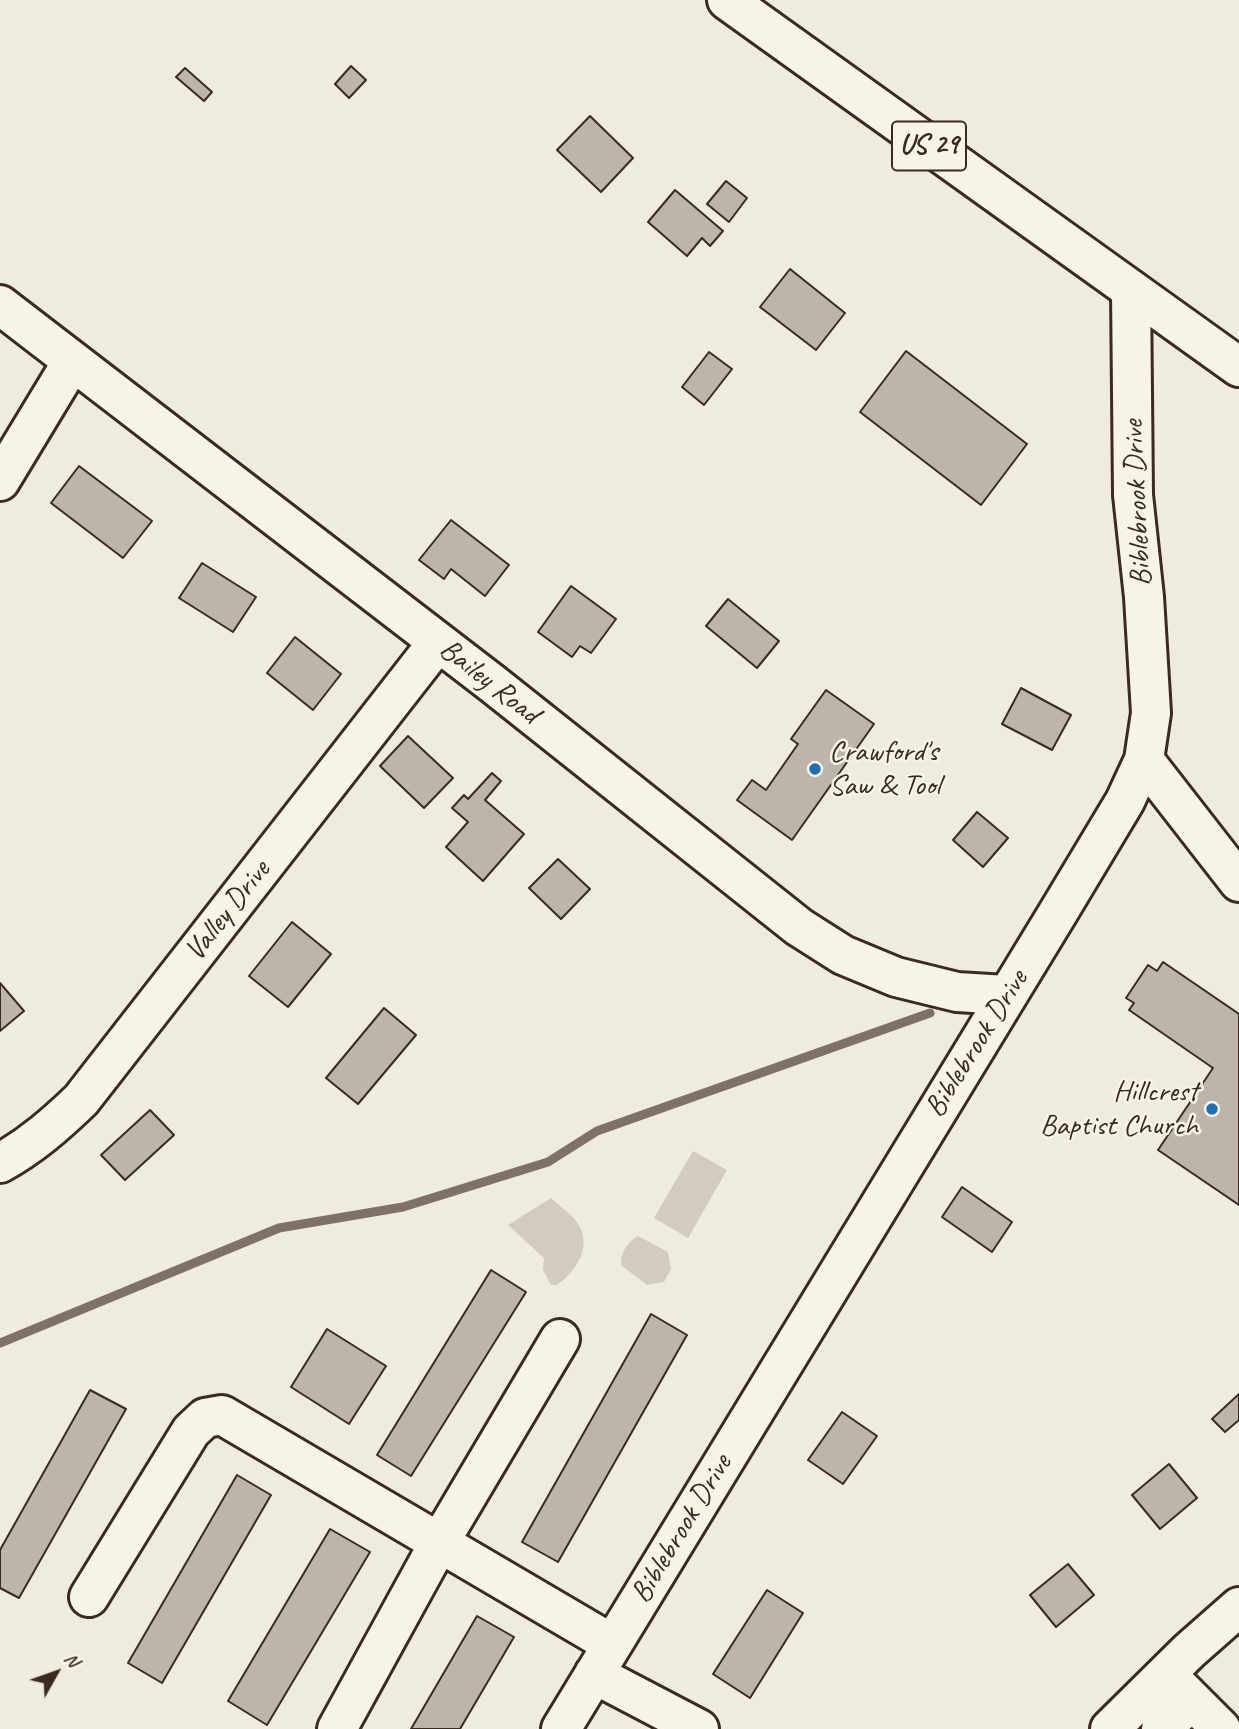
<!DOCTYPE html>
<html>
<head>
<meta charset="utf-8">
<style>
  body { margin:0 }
  #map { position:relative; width:1239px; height:1729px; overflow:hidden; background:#efebe0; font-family:Caveat,sans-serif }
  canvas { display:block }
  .north { position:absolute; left:21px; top:1638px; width:70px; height:70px; -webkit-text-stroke:5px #f7f3e8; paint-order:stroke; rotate:50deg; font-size:19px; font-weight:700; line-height:28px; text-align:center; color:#3b2a1e }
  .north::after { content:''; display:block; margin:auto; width:24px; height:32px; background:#3b2a1e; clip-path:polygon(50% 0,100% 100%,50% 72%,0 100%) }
</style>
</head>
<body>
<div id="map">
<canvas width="1239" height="1729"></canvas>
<div class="north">N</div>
</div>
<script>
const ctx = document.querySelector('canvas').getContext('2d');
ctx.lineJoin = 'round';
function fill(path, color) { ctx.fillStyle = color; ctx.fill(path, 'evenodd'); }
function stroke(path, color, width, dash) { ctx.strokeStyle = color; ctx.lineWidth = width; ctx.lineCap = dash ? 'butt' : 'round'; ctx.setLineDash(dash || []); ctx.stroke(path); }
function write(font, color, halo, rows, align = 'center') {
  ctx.font = font + ' Caveat,sans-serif'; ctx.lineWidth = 5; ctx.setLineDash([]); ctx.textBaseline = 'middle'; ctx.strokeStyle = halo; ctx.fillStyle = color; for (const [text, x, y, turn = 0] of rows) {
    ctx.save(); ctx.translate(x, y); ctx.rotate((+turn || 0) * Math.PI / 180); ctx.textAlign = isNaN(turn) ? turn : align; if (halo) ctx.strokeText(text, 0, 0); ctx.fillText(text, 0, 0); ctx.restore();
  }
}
fill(new Path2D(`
  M 693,1151 L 727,1170 L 688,1238 L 654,1218 Z
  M 551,1198 C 559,1206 570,1213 576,1221 C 594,1244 577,1271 557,1285 L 551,1285 L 543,1270 L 544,1258 L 508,1225 Z
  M 638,1236 L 668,1252 L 671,1269 L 664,1282 L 647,1285 L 622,1266 C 619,1255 628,1241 638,1236 Z`), '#d1cbc0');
stroke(new Path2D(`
  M 0,1343 L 279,1228 L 403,1207 L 548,1162 L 597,1131 L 930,1013`), '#7e7266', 9);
const building = new Path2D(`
  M 351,66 L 366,80 L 349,98 L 335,84 Z
  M 185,68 L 212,92 L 204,101 L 176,77 Z
  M 590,116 L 633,158 L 601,192 L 557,150 Z
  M 726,181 L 747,198 L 729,222 L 707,204 Z
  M 675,190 L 723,231 L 710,246 L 702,238 L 687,256 L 648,222 Z
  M 790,269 L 845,313 L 816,350 L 760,307 Z
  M 906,351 L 1027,444 L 981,505 L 860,412 Z
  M 709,352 L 732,369 L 704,405 L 682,387 Z
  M 79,466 L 152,521 L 123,558 L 51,503 Z
  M 451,520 L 509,565 L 485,596 L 451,569 L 444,579 L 419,560 Z
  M 202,563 L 256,597 L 233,632 L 179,598 Z
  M 571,586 L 616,619 L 591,653 L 580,646 L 572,657 L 538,632 Z
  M 728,599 L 779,641 L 757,668 L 706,626 Z
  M 295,637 L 341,674 L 313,710 L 267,673 Z
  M 1021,688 L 1071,715 L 1052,750 L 1002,724 Z
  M 826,690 L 874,724 L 792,840 L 737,800 L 752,780 L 766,790 L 798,744 L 791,739 Z
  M 408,736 L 453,778 L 424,808 L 380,766 Z
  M 492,773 L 501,781 L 485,800 L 524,834 L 483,881 L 446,847 L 468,822 L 452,808 L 464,795 L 468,799 Z
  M 977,812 L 1008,838 L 983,867 L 953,840 Z
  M 558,859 L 590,889 L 561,919 L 529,888 Z
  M 292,922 L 331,954 L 288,1007 L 249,976 Z
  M 1163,962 L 1239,1014 L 1239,1205 L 1158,1150 L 1213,1068 L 1129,1010 L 1134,1003 L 1126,998 L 1148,965 L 1157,971 Z
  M 0,983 L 24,1011 L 0,1031 Z
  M 384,1008 L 416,1035 L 358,1104 L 326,1078 Z
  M 150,1110 L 174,1135 L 125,1180 L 101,1155 Z
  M 962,1187 L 1012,1222 L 992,1252 L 942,1217 Z
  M 491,1270 L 526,1292 L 411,1476 L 377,1455 Z
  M 651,1314 L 687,1335 L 558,1562 L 522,1542 Z
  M 327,1329 L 386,1366 L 349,1424 L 291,1387 Z
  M 90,1390 L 126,1409 L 19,1598 L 0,1588 L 0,1550 Z
  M 1239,1394 L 1239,1420 L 1225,1432 L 1212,1419 Z
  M 842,1412 L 877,1436 L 843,1484 L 808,1460 Z
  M 1169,1464 L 1197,1498 L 1160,1529 L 1132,1495 Z
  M 237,1475 L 271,1495 L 162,1683 L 128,1663 Z
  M 330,1529 L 370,1552 L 267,1725 L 228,1701 Z
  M 1068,1564 L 1094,1595 L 1056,1627 L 1030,1595 Z
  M 767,1590 L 803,1613 L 750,1698 L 713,1674 Z
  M 477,1616 L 514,1637 L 460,1729 L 411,1729 Z`);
fill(building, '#bdb5aa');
stroke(building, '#3b2a1e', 2);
const minor = new Path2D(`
  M 0,305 L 493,684 L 799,927 L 843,955 L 896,977 L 957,992 L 1006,995
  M 0,481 L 72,362
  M 1144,760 L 1239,882
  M 0,1163 C 31,1146 56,1124 81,1100 L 438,642
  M 89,1597 L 191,1431 L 205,1418 L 222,1415 L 612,1644
  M 594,1674 L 699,1729
  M 1166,1674 L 1221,1729
  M 337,1729 L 439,1543 L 560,1339
  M 561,1729 L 1059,911 L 1125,801 L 1144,760 L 1151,713 L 1144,597 L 1133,495 L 1131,290
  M 1110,1729 L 1189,1651 L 1239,1607
  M 1161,1729 L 1192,1701`);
const major = new Path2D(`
  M 727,0 L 1239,367`);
stroke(minor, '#3b2a1e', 44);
stroke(major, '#3b2a1e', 44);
stroke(minor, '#f7f3e8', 38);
stroke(major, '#f7f3e8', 38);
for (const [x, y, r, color] of [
  [815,769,7,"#1f6fb2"],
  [1212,1109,7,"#1f6fb2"]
]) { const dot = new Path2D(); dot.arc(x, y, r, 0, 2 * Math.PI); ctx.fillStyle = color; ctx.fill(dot); stroke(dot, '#f7f3e8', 2.5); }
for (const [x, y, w] of [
  [929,146,74]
]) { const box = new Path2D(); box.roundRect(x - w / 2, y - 24.5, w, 49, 5); ctx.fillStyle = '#f7f3e8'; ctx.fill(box); stroke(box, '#3b2a1e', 2); }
write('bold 28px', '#3b2a1e', null, [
  ["US 29",929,146]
]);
write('30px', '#3b2a1e', '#f7f3e8', [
  ["Biblebrook Drive",1138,503,-93],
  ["Bailey Road",489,682,38],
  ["Valley Drive",228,911,-52],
  ["Biblebrook Drive",977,1044,-58],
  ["Biblebrook Drive",682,1529,-59]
]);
write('30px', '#3b2a1e', '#f7f3e8', [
  ["Crawford's",829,752],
  ["Saw & Tool",829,786],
  ["Hillcrest",1198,1092,"right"],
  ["Baptist Church",1198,1126,"right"]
], 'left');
</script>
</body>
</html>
